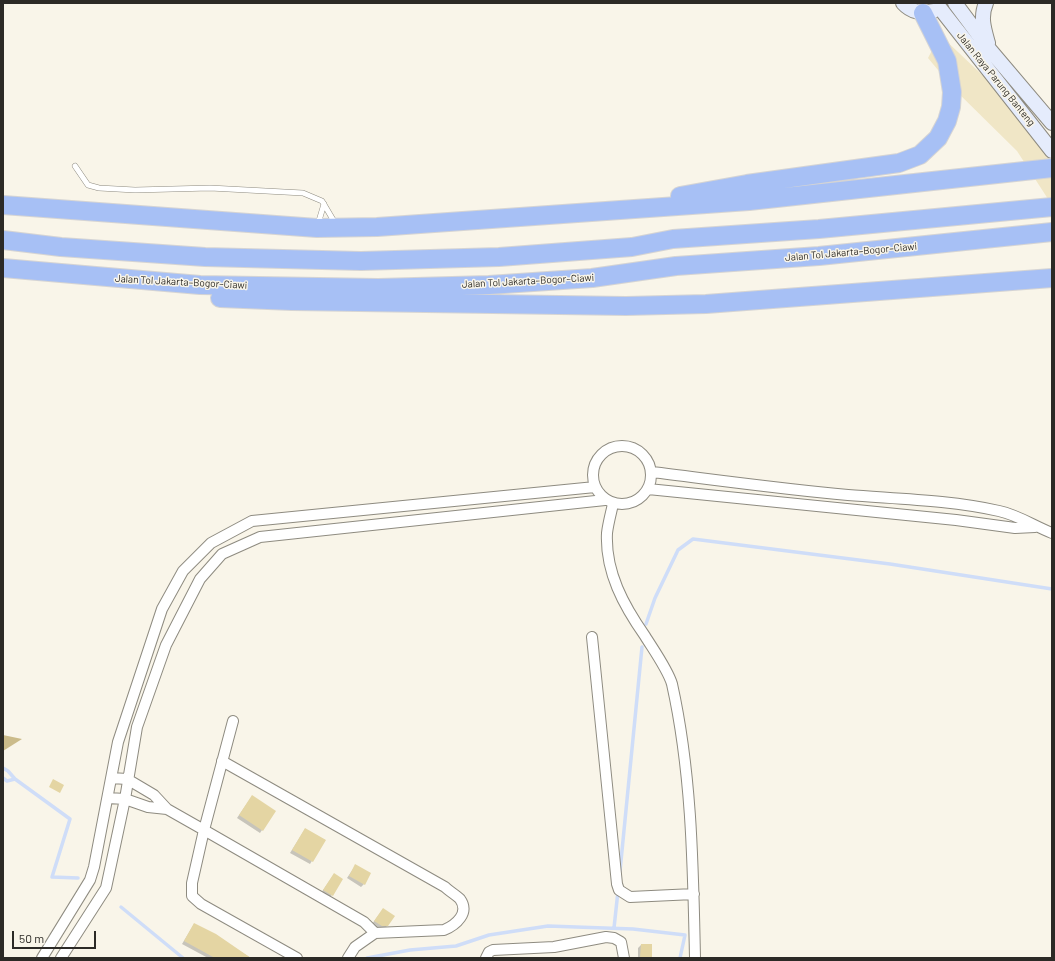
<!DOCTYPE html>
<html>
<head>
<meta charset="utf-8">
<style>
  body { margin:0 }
  #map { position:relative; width:1055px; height:961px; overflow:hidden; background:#f9f5e9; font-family:Barlow,sans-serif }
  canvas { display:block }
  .frame { position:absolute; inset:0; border:4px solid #2c2a26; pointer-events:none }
  .scale { position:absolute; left:12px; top:931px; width:84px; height:18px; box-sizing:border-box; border:2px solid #2c2a26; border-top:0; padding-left:5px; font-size:12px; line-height:14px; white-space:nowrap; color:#2c2a26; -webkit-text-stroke:3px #f9f5e9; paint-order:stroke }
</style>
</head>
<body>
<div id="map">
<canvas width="1055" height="961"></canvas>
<div class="frame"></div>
<div class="scale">50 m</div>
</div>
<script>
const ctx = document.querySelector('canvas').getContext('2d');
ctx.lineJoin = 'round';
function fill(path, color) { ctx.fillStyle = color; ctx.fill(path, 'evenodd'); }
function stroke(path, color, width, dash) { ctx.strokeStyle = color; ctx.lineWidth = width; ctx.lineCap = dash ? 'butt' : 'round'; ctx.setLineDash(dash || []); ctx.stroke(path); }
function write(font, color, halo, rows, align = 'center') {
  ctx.font = font + ' Barlow,sans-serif'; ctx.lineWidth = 3; ctx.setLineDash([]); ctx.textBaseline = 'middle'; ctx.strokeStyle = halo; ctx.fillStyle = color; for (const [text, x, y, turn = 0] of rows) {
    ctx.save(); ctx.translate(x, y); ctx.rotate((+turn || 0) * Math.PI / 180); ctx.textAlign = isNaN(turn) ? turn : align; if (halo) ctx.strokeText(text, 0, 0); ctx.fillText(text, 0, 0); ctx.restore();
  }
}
fill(new Path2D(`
  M 940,35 L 1050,139 L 1052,143 L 1052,198 L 1048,199 L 1017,151 L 953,88 L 928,58 Z`), '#f0e6c6');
fill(new Path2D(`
  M 3,735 L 22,739 L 3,751 Z`), '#cbbb8a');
fill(new Path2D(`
  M 250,799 L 275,811 L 260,833 L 237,818 Z
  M 305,829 L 325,840 L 310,864 L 290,853 Z
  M 355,866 L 364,884 L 361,887 L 347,878 Z
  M 334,874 L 332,895 L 329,898 L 321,893 Z
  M 383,909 L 388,925 L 385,928 L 379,928 L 372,924 Z
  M 194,924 L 251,958 L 208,958 L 182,944 Z
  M 641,945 L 651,958 L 638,958 L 638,948 Z`), '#0003');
stroke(new Path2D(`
  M 646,624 L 655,598 L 678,550 L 693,539 L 890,564 L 1052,589
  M 3,768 L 8,771 L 15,779 L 70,819 L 52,877 L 78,878
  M 3,778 L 7,781 L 15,779
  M 620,871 L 642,647
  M 121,907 L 183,958
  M 614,928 L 618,891
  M 367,958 L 410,950 L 456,946 L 489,935 L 548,926 L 633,929 L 685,935 L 680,958`), '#cfddf8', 3.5);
fill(new Path2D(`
  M 53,779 L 64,785 L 60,793 L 49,787 Z
  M 252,795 L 276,811 L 263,831 L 239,815 Z
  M 305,828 L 326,840 L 313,862 L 292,850 Z
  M 355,864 L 371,873 L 365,885 L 349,876 Z
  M 334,873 L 343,879 L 333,896 L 323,890 Z
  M 383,908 L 395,916 L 388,926 L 382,926 L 374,921 Z
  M 194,923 L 216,934 L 251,958 L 215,958 L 184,941 Z
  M 641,944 L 652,944 L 652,958 L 640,958 Z`), '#e4d5a3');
const service = new Path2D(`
  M 75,166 L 88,185 L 99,188 L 135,190 L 210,188 L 303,193 L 322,201 L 335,223
  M 318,224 L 324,204`);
const minor = new Path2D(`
  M593 475a29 29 0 1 1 58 0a29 29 0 1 1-58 0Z
  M 652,472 C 717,480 782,489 848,495 C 898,499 950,500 999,511 C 1018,515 1034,526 1052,533
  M 648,489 L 956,520 L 1015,528 L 1035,527
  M 613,504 C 611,513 608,524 607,533 C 605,572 624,606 645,636 C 653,649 668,670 672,684 C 692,774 693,866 695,958
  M 592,637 L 617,884 L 619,890 L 630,897 L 694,894
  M 222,761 L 445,887 C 449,891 456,895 460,899 C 470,913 456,925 444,930 L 375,933 L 364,922 L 204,830 L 233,721
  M 111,778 L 127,779 L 154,795 L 167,809 L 204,830 L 192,883 L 192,896 L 201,904 L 297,958
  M 108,798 L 125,799 L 148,807 L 167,809
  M 42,958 L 90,880 L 94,867 L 118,742 L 162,609 L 183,571 L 211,543 L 252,521 L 595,487
  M 61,958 L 106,888 L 125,799 L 137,727 L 166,645 L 200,579 L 222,554 L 260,537 L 605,500
  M 348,958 L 355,947 L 375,933
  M 486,958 L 489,952 L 493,950 L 554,947 L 606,937 L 614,938 L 621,942 L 624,958`);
const secondary = new Path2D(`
  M 903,3 C 911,12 922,14 933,11
  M 955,3 L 990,50 L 1052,123
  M 986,3 C 980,17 984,29 988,43
  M 939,7 L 1052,151`);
const motorway = new Path2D(`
  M 680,196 L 747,184 L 899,163 L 920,155 L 938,138 L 947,121 L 951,107 L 952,92 L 947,61 L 923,13
  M 3,205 L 317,228 L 377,227 L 749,201 L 1052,168
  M 3,240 L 61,247 L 205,257 L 361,261 L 499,257 L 632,247 L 673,239 L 819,229 L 1052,207
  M 3,268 L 200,285 L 378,288 L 489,285 L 592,278 L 676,266 L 819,256 L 1052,232
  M 220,298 L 292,301 L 626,306 L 706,304 L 1052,278`);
stroke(service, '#8e8b80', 6);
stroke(minor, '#8e8b80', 12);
stroke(secondary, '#8e8b80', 16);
stroke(motorway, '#d5d4d4', 20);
stroke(service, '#fff', 5);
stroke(minor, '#fff', 10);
stroke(secondary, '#e5ecfc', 14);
stroke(motorway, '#a7c0f5', 18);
write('10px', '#2c2a26', '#f9f5e9', [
  ["Jalan Raya Parung Banteng",996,79,51],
  ["Jalan Tol Jakarta–Bogor–Ciawi",851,252,-5],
  ["Jalan Tol Jakarta–Bogor–Ciawi",528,281,-3],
  ["Jalan Tol Jakarta–Bogor–Ciawi",181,282,3]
]);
</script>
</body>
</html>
